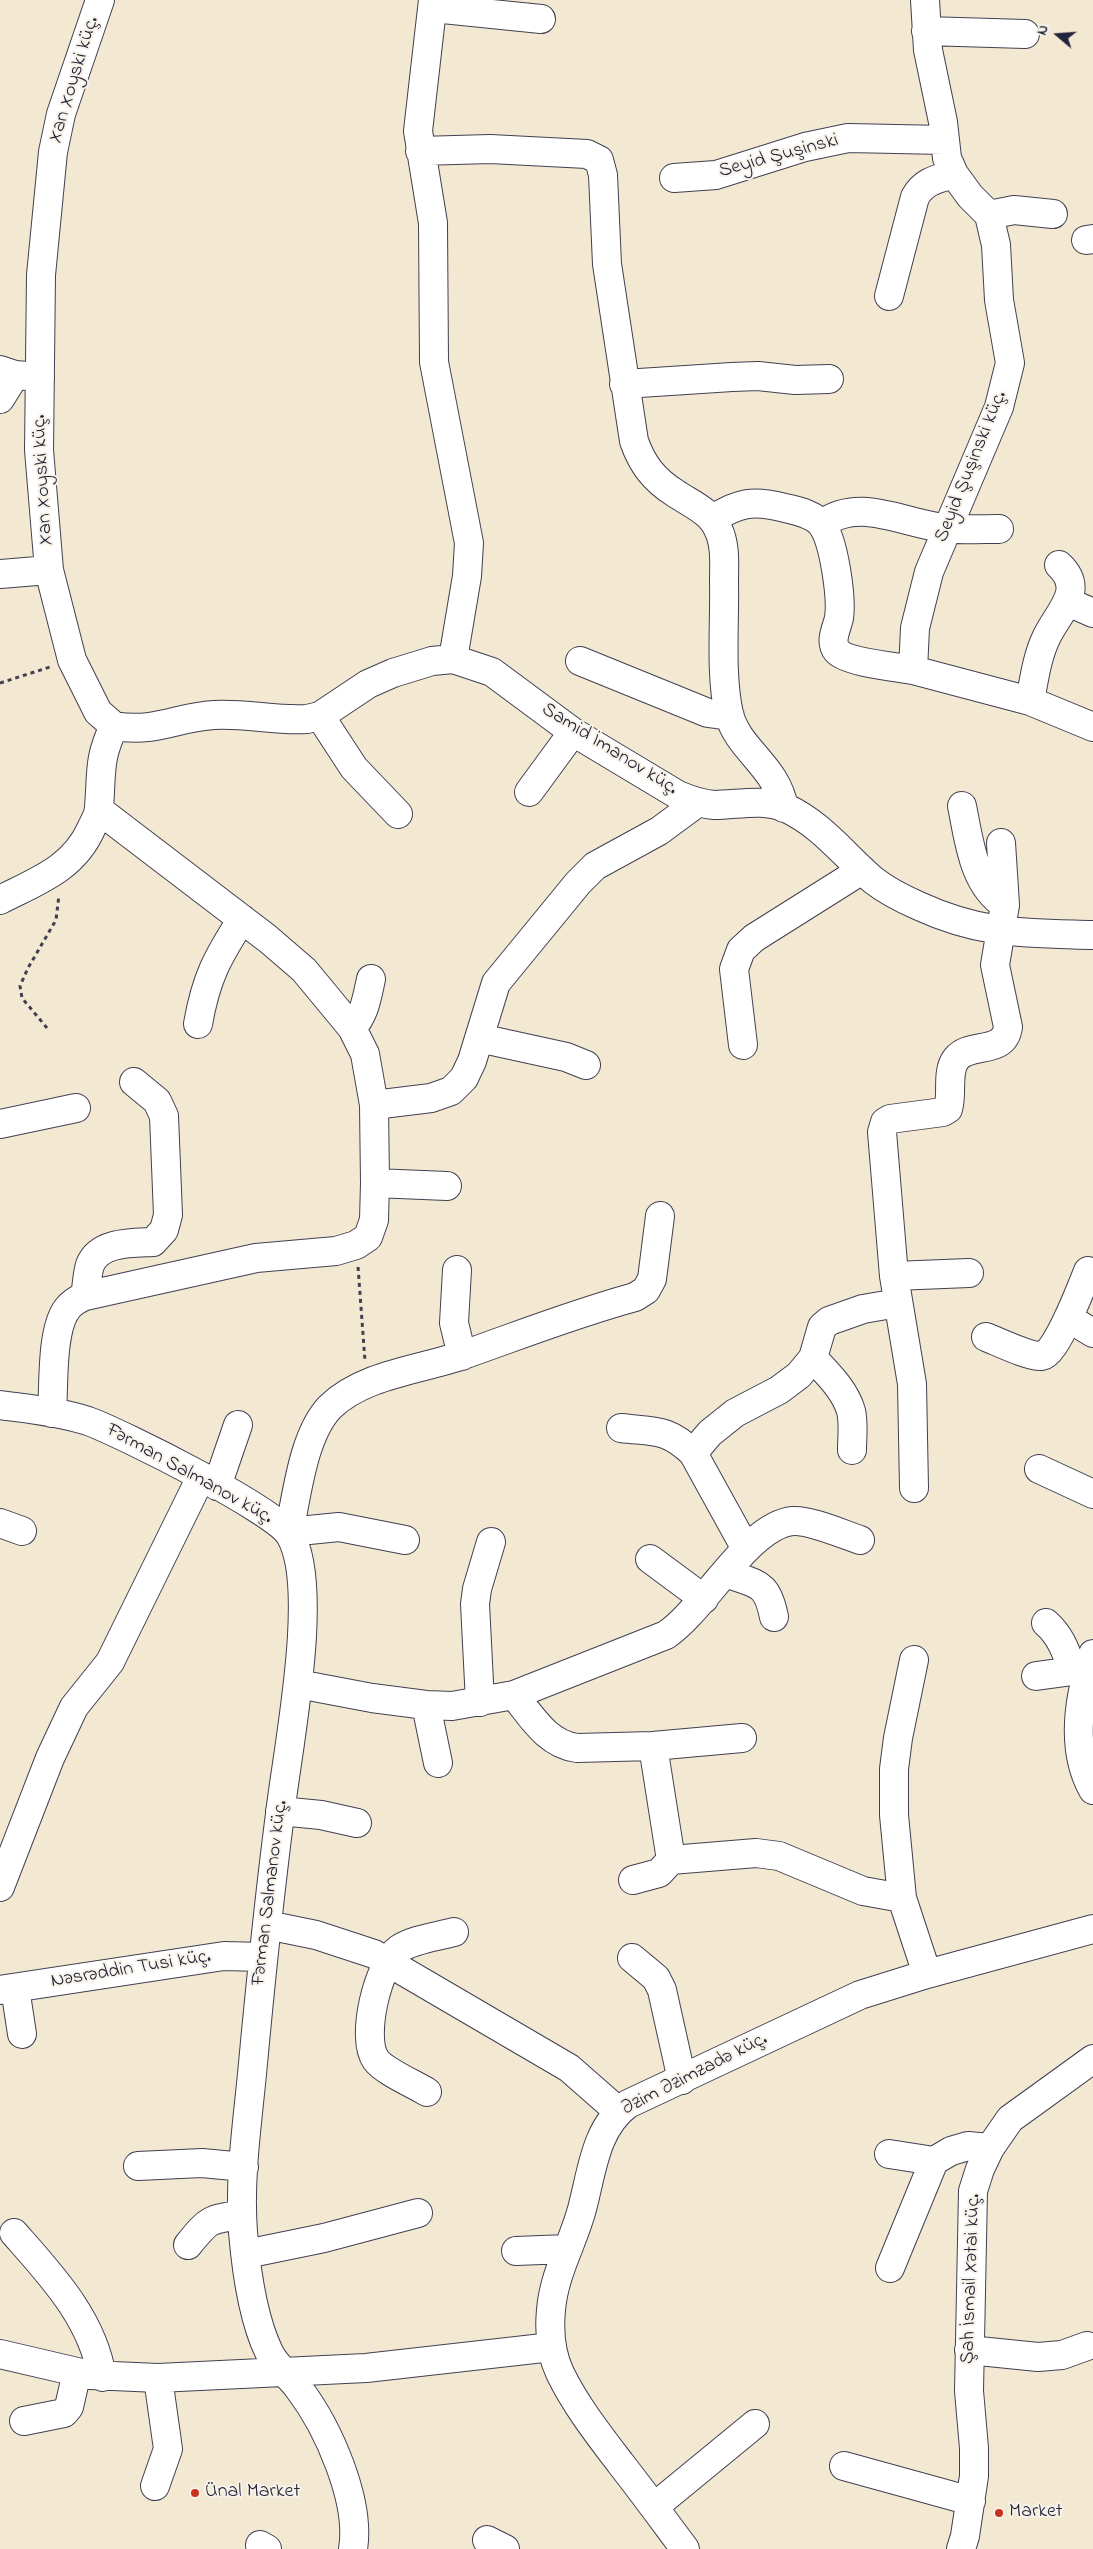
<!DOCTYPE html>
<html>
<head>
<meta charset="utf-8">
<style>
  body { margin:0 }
  #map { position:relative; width:1093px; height:2549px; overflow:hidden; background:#f3e8d1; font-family:"Indie Flower",sans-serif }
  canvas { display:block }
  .north { position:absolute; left:1033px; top:10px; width:50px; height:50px; -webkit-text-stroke:4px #f7f3e8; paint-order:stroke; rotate:288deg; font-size:14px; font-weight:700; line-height:20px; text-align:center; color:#22223b }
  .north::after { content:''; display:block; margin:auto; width:18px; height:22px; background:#22223b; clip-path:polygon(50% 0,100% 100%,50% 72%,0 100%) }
</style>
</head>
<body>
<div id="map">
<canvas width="1093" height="2549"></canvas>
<div class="north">N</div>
</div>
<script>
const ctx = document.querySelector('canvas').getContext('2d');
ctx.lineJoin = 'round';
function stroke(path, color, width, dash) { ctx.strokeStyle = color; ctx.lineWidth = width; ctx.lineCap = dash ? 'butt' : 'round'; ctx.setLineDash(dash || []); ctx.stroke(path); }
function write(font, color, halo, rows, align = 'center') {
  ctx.font = font + ' "Indie Flower",sans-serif'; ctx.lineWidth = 4; ctx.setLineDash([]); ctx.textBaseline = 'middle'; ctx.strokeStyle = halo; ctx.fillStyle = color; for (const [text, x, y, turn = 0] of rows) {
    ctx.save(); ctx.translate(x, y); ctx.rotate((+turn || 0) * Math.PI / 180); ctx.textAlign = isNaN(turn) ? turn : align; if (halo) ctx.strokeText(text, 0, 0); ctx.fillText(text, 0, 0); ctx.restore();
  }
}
const minor = new Path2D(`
  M 100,0 L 61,114 L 53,152 L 41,275 L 39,450 L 49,570 L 72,660 L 98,712 L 114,726
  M 433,0 L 418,131 L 433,223 L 434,362 L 469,543 L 467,576 L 453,659
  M 925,0 L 928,50 L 943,122 L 947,158 L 954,174 L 970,196 L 989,215 L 996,245 L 999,300 L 1010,363 L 999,407 L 929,572 L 915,628 L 913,670 L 1030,701 L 1093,727
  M 433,8 L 541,19
  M 926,31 L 1025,34
  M 420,151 L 490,149 L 587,154 L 599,160 L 603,175 L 607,264 L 634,441 C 642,464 654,480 675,493 C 691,504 710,511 718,529 C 726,545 724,565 724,582 C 725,623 720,674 729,714 C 738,750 777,766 784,808
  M 674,178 L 716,175 L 805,147 L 848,138 L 944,140
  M 989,215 L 1014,210 L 1053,214
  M 1086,240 L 1093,239
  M 889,296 L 915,197 C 924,181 937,179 954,174
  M 0,370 L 15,375 L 40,377
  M 624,384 L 732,377 L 758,376 L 795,380 L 829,379
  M 0,399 L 15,375
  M 713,519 C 739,502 754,500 785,508 C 797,511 814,514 822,525 C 834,541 842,598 839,618 C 837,628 829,641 837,651 C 846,662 897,667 913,670
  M 822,524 C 860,496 903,524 945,528 C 962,530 981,529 999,529
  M 0,574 L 49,570
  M 1068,602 L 1093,613
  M 580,661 L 708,713 L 730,716
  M 1030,701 C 1034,680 1037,656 1047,636 C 1059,611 1086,590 1059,565
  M 320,716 L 354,768 L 398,814
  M 114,726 C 157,733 176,717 214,715 C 245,713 276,721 307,719 L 320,716 L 368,684 L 393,673 L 432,661 L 453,659 L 492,672 L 573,732 L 678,795 C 690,800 701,804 714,805 C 738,805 762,798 786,808 C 821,824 844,855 873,880 C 887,891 903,899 919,906 C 982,935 1026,933 1093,935
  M 529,792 L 573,732
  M 1001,843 L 1005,905
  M 0,900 C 37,881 73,869 91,829 C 94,822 99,815 99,807 C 102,772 98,760 114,726
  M 198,1024 C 206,978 217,958 242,919
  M 352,1028 C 365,1014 367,997 371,979
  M 479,1038 L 566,1057 L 586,1065
  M 743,1045 L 734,969 L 741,950 L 754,938 L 862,870
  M 374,1105 L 431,1098 L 451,1091 L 464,1078 L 472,1061 L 496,983 L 578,883 L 595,866 L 659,831 L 697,803
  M 0,1124 L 76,1108
  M 375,1183 L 447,1186
  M 457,1270 L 454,1323 L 462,1356
  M 894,1276 L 969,1273
  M 85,1296 C 87,1286 87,1274 90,1265 C 99,1241 134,1243 153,1242 L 164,1230 L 168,1215 L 164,1116 L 157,1101 L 134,1082
  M 1068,1318 L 1093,1333
  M 986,1337 C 999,1342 1029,1357 1042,1356 C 1056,1354 1082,1286 1088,1271
  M 813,1358 C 827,1373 845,1390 851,1411 C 854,1423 852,1438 852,1450
  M 0,1405 C 29,1409 60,1412 88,1421 C 121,1433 275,1510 290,1535 C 321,1587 287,1751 280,1814 C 269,1900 260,1987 252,2074 C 247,2126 239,2179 243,2232 C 246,2268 253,2319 269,2352 C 276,2367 290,2376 299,2389 C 328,2427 361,2501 353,2549
  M 52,1413 C 54,1386 51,1330 67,1309 C 72,1302 78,1299 85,1296 L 256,1258 L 336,1251 L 356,1245 L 368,1237 L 374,1220 L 375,1183 L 374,1105 L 365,1054 L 352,1028 L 304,970 L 268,939 L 99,810
  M 621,1428 C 655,1432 667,1428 693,1453
  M 1039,1469 L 1093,1494
  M 217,1486 L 238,1425
  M 914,1488 L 912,1384 L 894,1276 L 882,1132 L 885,1122 L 890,1119 L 943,1112 L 948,1109 C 953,1094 946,1072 956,1059 C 970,1041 1004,1056 1008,1027 L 995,965 L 1005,905 C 973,885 969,840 962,806
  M 0,1523 L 22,1531
  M 405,1540 L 339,1527 L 289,1532 C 297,1495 303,1435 330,1407 C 364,1374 420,1370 463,1355 C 520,1335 576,1313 635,1297 L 646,1290 L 652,1279 L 660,1216
  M 746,1549 L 693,1453 L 710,1433 L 735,1413 L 779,1390 L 799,1375 L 813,1358 L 822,1327 L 829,1321 L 863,1309 L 898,1303
  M 650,1559 L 704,1599
  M 726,1573 C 757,1585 767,1581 774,1617
  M 1046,1623 C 1061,1636 1066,1652 1073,1671
  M 1093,1654 C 1079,1696 1070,1749 1093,1790
  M 914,1660 L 898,1738 L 894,1769 L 894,1815 L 902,1898 L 927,1974
  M 1036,1676 L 1073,1671 L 1087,1672
  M 298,1684 L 372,1698 L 426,1705 L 452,1706 L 514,1695 L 666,1635 C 705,1609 748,1525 793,1521 C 811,1520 842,1534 860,1540
  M 514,1695 C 532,1717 547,1744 577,1748 L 653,1746 L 671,1860 L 756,1853 L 779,1856 L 863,1891 L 902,1898
  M 480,1702 L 475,1604 L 477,1589 L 491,1542
  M 426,1705 L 438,1763
  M 653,1746 L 742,1738
  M 280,1811 L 321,1815 L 357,1823
  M 633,1880 L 659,1873 L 671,1860
  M 0,1887 L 50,1758 L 74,1707 L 110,1662 L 201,1477
  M 267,1925 L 316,1935 L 374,1954 L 569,2068 L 618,2111
  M 632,1958 L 656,1978 L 662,1990 L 682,2080
  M 15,1988 L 22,2034
  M 0,1990 L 224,1956 L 263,1957
  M 427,2092 C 414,2084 384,2071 376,2060 C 360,2038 378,1964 399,1949 C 414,1939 436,1937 454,1932
  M 889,2154 L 934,2161
  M 138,2166 L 202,2163 L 244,2167
  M 14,2233 C 51,2275 93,2319 102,2377
  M 188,2245 C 209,2219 209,2219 242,2215
  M 516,2251 L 567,2249
  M 246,2254 L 324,2238 L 418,2213
  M 890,2268 L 934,2161 L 951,2151 L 968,2146 L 990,2148
  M 969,2350 L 1038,2357 L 1062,2355 L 1087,2346
  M 0,2354 L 90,2375 L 158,2378 L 366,2368 L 552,2347
  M 24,2421 L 64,2413 L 69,2407 L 77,2372
  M 844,2466 L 971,2501
  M 155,2486 L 168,2449 L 158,2378
  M 654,2507 L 755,2424
  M 487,2540 L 505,2549
  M 260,2545 L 267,2549
  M 685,2549 C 664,2521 643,2492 621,2464 C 599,2435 576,2406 560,2373 C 551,2354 549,2331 551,2310 C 554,2273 573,2243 582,2209 C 592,2172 595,2128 628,2104 L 860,1995 L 927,1974 L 1093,1929
  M 961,2549 L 965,2536 L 974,2476 L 974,2448 L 969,2391 L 973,2191 L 980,2169 L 990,2148 L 1010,2119 L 1093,2059`);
stroke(minor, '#414052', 30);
stroke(new Path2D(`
  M 0,683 L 50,667
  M 47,1028 L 22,998 L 20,986 L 28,968 L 56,920 L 59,895
  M 358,1267 L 365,1361`), '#414052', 3, [4, 4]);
stroke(minor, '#fff', 28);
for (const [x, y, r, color] of [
  [195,2493,5,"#c8321e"],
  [999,2513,5,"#c8321e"]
]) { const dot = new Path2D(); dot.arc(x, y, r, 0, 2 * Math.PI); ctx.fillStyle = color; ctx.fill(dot); stroke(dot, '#f7f3e8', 2); }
write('20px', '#22223b', '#f7f3e8', [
  ["Xan Xoyski küç.",75,80,-73],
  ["Seyid Şuşinski",779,157,-15],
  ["Seyid Şuşinski küç.",972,467,-68],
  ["Xan Xoyski küç.",44,480,-93],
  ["Samid İmanov küç.",609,750,32],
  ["Fərman Salmanov küç.",189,1475,29],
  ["Fərman Salmanov küç.",271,1893,-83],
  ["Nəsrəddin Tusi küç.",131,1970,-9],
  ["Əzim Əzimzadə küç.",695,2075,-27],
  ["Şah İsmail Xətai küç.",972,2279,-88]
]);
write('20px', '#22223b', '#f7f3e8', [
  ["Ünal Market",205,2493],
  ["Market",1009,2513]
], 'left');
</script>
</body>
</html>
